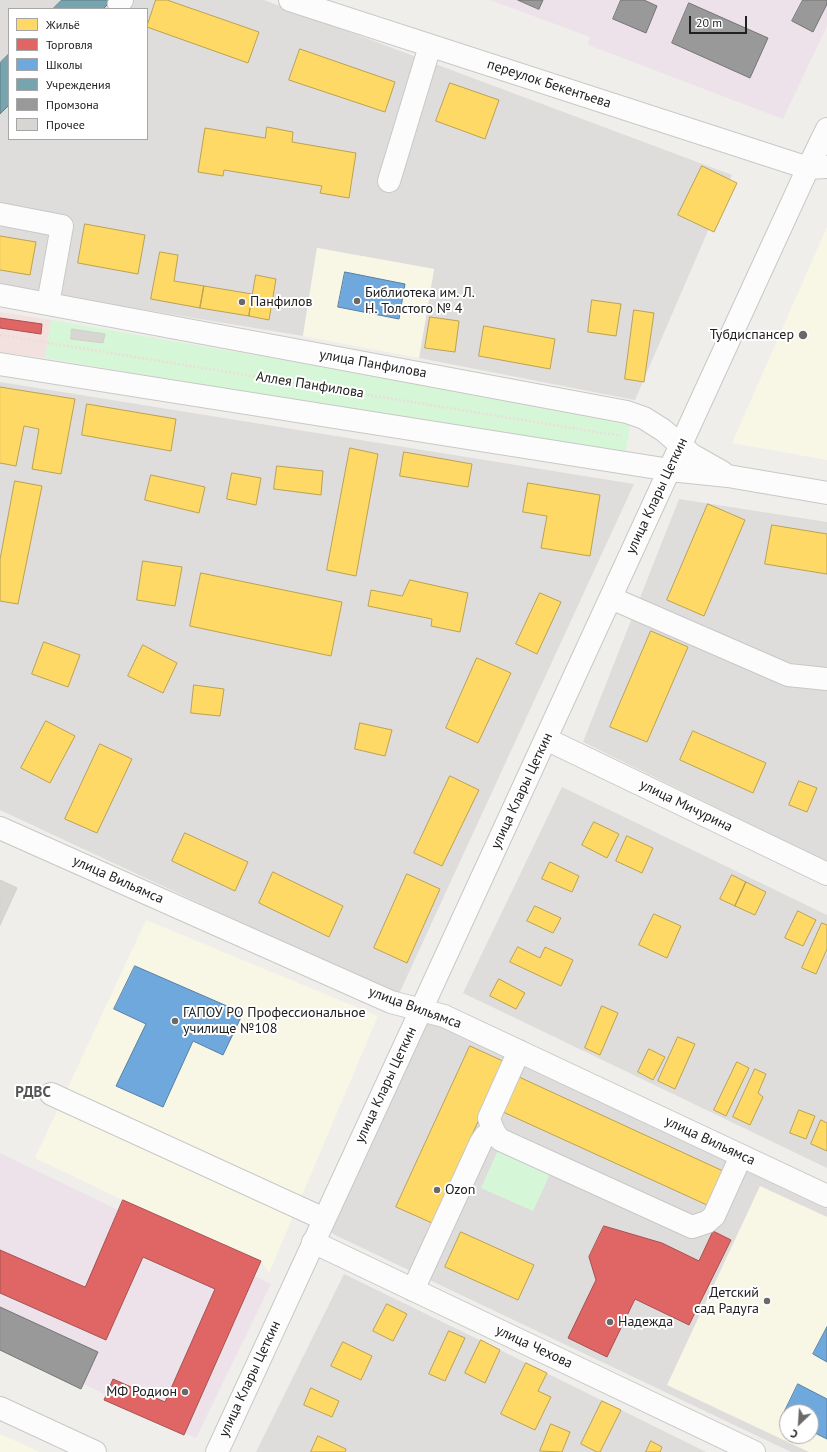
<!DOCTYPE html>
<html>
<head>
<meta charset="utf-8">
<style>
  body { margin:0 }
  #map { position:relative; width:827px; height:1452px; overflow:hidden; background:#efeeea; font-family:"PT Sans",sans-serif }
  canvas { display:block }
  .legend { position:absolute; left:8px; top:8px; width:140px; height:132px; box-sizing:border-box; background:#fff; border:1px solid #a6a6a6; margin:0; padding:5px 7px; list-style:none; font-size:12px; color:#212121 }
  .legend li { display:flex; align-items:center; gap:8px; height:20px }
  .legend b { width:20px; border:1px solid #a6a6a6 }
  .north { position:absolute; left:779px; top:1404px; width:40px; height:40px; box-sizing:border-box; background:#fff; border:1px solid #a6a6a6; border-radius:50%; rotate:205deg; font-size:11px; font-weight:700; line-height:16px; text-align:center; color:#212121 }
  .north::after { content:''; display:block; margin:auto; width:14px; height:18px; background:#696967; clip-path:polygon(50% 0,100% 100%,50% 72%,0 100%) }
  .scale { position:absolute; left:689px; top:16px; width:58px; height:18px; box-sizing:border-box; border:2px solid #212121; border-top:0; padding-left:5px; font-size:12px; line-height:14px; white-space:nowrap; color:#212121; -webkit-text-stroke:3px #fff; paint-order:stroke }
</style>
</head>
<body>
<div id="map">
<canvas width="827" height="1452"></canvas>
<ul class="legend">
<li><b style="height:11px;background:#ffd966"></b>Жильё</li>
<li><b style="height:11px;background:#e06666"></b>Торговля</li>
<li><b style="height:11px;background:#6fa8dc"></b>Школы</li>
<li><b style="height:11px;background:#76a5af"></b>Учреждения</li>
<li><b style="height:11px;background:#999"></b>Промзона</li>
<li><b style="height:11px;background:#d8d6d2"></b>Прочее</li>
</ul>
<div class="north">С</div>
<div class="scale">20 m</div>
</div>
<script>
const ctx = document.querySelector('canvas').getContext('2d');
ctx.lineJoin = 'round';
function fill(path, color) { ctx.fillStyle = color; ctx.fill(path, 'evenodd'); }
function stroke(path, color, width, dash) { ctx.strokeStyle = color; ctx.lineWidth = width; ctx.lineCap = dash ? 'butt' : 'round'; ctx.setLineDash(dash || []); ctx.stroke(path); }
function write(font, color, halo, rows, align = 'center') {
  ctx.font = font + ' "PT Sans",sans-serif'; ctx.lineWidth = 4; ctx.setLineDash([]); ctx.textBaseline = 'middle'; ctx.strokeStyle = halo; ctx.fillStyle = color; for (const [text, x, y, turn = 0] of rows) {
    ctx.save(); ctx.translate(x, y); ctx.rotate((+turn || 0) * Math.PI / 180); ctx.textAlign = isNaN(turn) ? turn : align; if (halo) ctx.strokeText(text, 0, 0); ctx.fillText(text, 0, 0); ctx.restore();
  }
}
fill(new Path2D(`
  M 0,0 L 264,0 L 732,175 L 635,400 L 419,358 L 434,269 L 317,248 L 303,336 L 0,286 ZM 9,9 L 147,9 L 147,139 L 9,139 Z
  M 0,382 L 634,484 L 398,996 L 0,810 Z
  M 679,499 L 827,522 L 827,862 L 583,742 Z
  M 562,787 L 827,915 L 827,1168 L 463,993 Z
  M 429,1022 L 435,1023 L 827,1209 L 827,1452 L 791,1452 L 335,1235 L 330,1231 L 425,1027 ZM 787,1412 L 811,1412 L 811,1436 L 787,1436 Z
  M 344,1274 L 500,1350 L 706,1452 L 256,1452 Z`), '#dedddb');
fill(new Path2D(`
  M 0,312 L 51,320 L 45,358 L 0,352 Z`), '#f2e1de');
fill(new Path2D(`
  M 490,0 L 827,0 L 827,26 L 783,119 L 588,45 L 590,37 Z
  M 0,1153 L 271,1284 L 196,1438 L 0,1344 Z`), '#ede2e9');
fill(new Path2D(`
  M 827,227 L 827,460 L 732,443 Z
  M 317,248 L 434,269 L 419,358 L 303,336 Z
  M 146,920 L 378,1016 L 269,1273 L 261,1261 L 123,1200 L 35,1158 Z
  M 760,1186 L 827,1217 L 827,1452 L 809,1452 L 667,1385 ZM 787,1412 L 811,1412 L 811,1436 L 787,1436 Z
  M 0,1434 L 40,1452 L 0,1452 Z`), '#f8f7e6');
fill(new Path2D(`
  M 51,320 L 631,420 L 625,456 L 45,358 Z
  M 499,1148 L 551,1172 L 533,1211 L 481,1188 Z`), '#d6f7d7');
const homes = new Path2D(`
  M 156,0 L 167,0 L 259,32 L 248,63 L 147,27 Z
  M 300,49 L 395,82 L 385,112 L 289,80 Z
  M 450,83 L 499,100 L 485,139 L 436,121 Z
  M 267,127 L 293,132 L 292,142 L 356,153 L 349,198 L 320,193 L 322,186 L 224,170 L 223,176 L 198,172 L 205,128 L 265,138 Z
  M 702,166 L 737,183 L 714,232 L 678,215 Z
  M 85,224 L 145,235 L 138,274 L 78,263 Z
  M 0,236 L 36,242 L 30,275 L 0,270 Z
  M 160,252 L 178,255 L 174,281 L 204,286 L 200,308 L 151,299 Z
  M 256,275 L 276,279 L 269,320 L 249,316 Z
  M 204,286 L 252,294 L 249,316 L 200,308 Z
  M 592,300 L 621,304 L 616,336 L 588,332 Z
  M 634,310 L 654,313 L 644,382 L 625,379 Z
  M 430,317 L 459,321 L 455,352 L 425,348 Z
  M 484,326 L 555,339 L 550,369 L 479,356 Z
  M 0,387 L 75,399 L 61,474 L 32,469 L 39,429 L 24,426 L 16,466 L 0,463 Z
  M 87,404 L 176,419 L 171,451 L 82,435 Z
  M 350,448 L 378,454 L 356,576 L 327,570 Z
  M 404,452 L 472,464 L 468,487 L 400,476 Z
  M 277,466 L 323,471 L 321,495 L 274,489 Z
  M 232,473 L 261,478 L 256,505 L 227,499 Z
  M 151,475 L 205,487 L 199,513 L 145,500 Z
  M 15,481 L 42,486 L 18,604 L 0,601 L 0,560 Z
  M 528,483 L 600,495 L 590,556 L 541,548 L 547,516 L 523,512 Z
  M 708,504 L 745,520 L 704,616 L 667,600 Z
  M 772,525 L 827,534 L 827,574 L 765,564 Z
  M 143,561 L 182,567 L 175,606 L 137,600 Z
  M 201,573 L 342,602 L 331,656 L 190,626 Z
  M 410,580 L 468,593 L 460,632 L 431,626 L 432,619 L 368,606 L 371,590 L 402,596 Z
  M 540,593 L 561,602 L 537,654 L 516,644 Z
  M 651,631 L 688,647 L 647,742 L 610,727 Z
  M 44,642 L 80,655 L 68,687 L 32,674 Z
  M 143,645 L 177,663 L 163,693 L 128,676 Z
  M 477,658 L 511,673 L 478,743 L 446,728 Z
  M 194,685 L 224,689 L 220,716 L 191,713 Z
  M 46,721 L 75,736 L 50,783 L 21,768 Z
  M 360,723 L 392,730 L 385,756 L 355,749 Z
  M 693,731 L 766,763 L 753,793 L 680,760 Z
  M 100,744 L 132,759 L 97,833 L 65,819 Z
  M 450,776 L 479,790 L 442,866 L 414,853 Z
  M 799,781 L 817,788 L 807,812 L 789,805 Z
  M 594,822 L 619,834 L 607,858 L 582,845 Z
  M 185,833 L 248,862 L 235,891 L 172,861 Z
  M 627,836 L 653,848 L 642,873 L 616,861 Z
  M 550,862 L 579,876 L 572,892 L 542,879 Z
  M 273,872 L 343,906 L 329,937 L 259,903 Z
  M 407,874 L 440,889 L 407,963 L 374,948 Z
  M 732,875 L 746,882 L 735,906 L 720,899 Z
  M 746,882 L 766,892 L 755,915 L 735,906 Z
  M 535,906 L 561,918 L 553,933 L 527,921 Z
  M 798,911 L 816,920 L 803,946 L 785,938 Z
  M 654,914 L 681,926 L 667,958 L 639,945 Z
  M 822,923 L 827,925 L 827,949 L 816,974 L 802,968 Z
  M 518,947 L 540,958 L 545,947 L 573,960 L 561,986 L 510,962 Z
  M 499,979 L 525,993 L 516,1009 L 490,996 Z
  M 602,1006 L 618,1013 L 600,1055 L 585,1048 Z
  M 678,1037 L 695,1044 L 675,1089 L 658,1081 Z
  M 470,1046 L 505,1062 L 432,1223 L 396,1207 Z
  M 649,1049 L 665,1057 L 653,1080 L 638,1072 Z
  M 737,1062 L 749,1068 L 726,1116 L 714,1110 Z
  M 755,1069 L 766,1074 L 758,1093 L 763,1097 L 750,1125 L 733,1117 Z
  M 519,1077 L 723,1171 L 707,1205 L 503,1112 Z
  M 799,1110 L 815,1116 L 806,1139 L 790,1133 Z
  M 821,1120 L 827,1123 L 827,1151 L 811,1144 Z
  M 461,1232 L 534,1265 L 518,1300 L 445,1267 Z
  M 387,1304 L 407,1314 L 393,1341 L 373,1331 Z
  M 449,1331 L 465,1338 L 445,1381 L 429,1374 Z
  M 481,1340 L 500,1350 L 485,1383 L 465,1373 Z
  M 343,1342 L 372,1356 L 361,1380 L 331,1366 Z
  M 526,1363 L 547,1373 L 538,1391 L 551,1397 L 535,1430 L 501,1414 Z
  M 311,1388 L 339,1401 L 332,1417 L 304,1405 Z
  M 602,1401 L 621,1410 L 600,1452 L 597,1452 L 581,1444 Z
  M 551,1424 L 570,1432 L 562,1452 L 540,1451 Z
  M 318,1436 L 346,1449 L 345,1452 L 311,1452 Z
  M 651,1441 L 662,1447 L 660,1452 L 646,1452 Z`);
fill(homes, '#ffd966');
stroke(homes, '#bca251', 1);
const shops = new Path2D(`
  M 0,318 L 42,324 L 41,334 L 0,328 Z
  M 123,1200 L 261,1261 L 184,1435 L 104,1400 L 113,1379 L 165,1402 L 215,1289 L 143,1257 L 106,1340 L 0,1293 L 0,1250 L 85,1287 Z
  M 604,1226 L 662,1243 L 699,1261 L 713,1231 L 731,1240 L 689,1325 L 635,1299 L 607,1357 L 568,1338 L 596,1280 L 589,1257 Z`);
fill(shops, '#e06666');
stroke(shops, '#a75151', 1);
const schools = new Path2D(`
  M 345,272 L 405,284 L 399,319 L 338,307 Z
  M 135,966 L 243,1013 L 223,1055 L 193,1041 L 163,1107 L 116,1086 L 146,1024 L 114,1009 Z
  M 827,1327 L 827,1362 L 813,1354 Z
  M 798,1384 L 827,1399 L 827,1439 L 811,1431 L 811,1412 L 787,1412 L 787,1419 L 782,1417 Z`);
fill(schools, '#6fa8dc');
stroke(schools, '#5880a4', 1);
const public = new Path2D(`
  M 62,0 L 112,0 L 103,9 L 53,9 Z
  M 9,54 L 9,105 L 0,114 L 0,63 Z`);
fill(public, '#76a5af');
stroke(public, '#5c7d84', 1);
const industry = new Path2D(`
  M 518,0 L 543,0 L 539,9 Z
  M 621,0 L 644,0 L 657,6 L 646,33 L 613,19 Z
  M 803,0 L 827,0 L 827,4 L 813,32 L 792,21 Z
  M 689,3 L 768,38 L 750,78 L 672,43 Z
  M 0,1307 L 98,1352 L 81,1389 L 0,1350 Z`);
fill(industry, '#999');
stroke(industry, '#757575', 1);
const building = new Path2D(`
  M 72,329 L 105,334 L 103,343 L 71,339 Z
  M 0,880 L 17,888 L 0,925 Z`);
fill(building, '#d8d6d2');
stroke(building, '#d3cfcb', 1);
const minor = new Path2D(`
  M 290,0 L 808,168 L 827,167
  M 119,4 L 122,0
  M 389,181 L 430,46
  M 0,214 L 62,226 L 48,304
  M 0,295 L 627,412 L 644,418 L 663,430 L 692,455 L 722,472
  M 0,364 L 670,470 L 728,476 L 827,493
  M 611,598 L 788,675 L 827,679
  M 546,739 L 827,874
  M 0,828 L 391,1002 L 444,1016 L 827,1196
  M 519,1051 L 489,1118 C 491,1126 494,1135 501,1140 L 692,1227 L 707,1222 L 714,1216 L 741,1156
  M 51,1094 L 324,1219
  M 313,1242 L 754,1452
  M 413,1290 L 481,1142 L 485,1136 L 493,1130
  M 0,1408 L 95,1452
  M 217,1452 L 421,1010 L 808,168 L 827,129`);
stroke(minor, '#c8c8c6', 24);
stroke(new Path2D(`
  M 0,335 L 621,436`), '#ecddda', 2.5, [2, 2]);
stroke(minor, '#fdfcfc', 22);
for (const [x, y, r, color] of [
  [357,301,4,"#696967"],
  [242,302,4,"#696967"],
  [803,335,5,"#696967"],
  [175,1021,4,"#696967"],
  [437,1190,4,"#696967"],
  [767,1301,4,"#696967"],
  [610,1322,4,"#696967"],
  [185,1392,4,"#696967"]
]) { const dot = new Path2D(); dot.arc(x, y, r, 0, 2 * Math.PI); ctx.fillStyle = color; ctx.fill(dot); stroke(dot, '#fff', 1.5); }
write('14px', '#212121', '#fff', [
  ["переулок Бекентьева",549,84,18],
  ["улица Панфилова",373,364,10],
  ["Аллея Панфилова",310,385,9],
  ["улица Клары Цеткин",657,496,-65],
  ["улица Клары Цеткин",522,791,-65],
  ["улица Мичурина",686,806,26],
  ["улица Вильямса",118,880,24],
  ["улица Вильямса",415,1008,20],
  ["улица Клары Цеткин",386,1085,-65],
  ["улица Вильямса",710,1141,25],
  ["улица Чехова",534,1347,25],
  ["улица Клары Цеткин",250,1379,-65]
]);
write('14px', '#212121', '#fff', [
  ["Библиотека им. Л.",365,293],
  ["Н. Толстого № 4",365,309],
  ["Панфилов",250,302],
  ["Тубдиспансер",794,335,"right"],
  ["ГАПОУ РО Профессиональное",183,1013],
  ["училище №108",183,1029],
  ["Ozon",445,1190],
  ["Детский",759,1293,"right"],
  ["сад Радуга",759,1309,"right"],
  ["Надежда",618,1322],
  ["МФ Родион",177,1392,"right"]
], 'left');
write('bold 15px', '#545454', '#fff', [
  ["РДВС",33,1093]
]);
</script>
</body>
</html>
